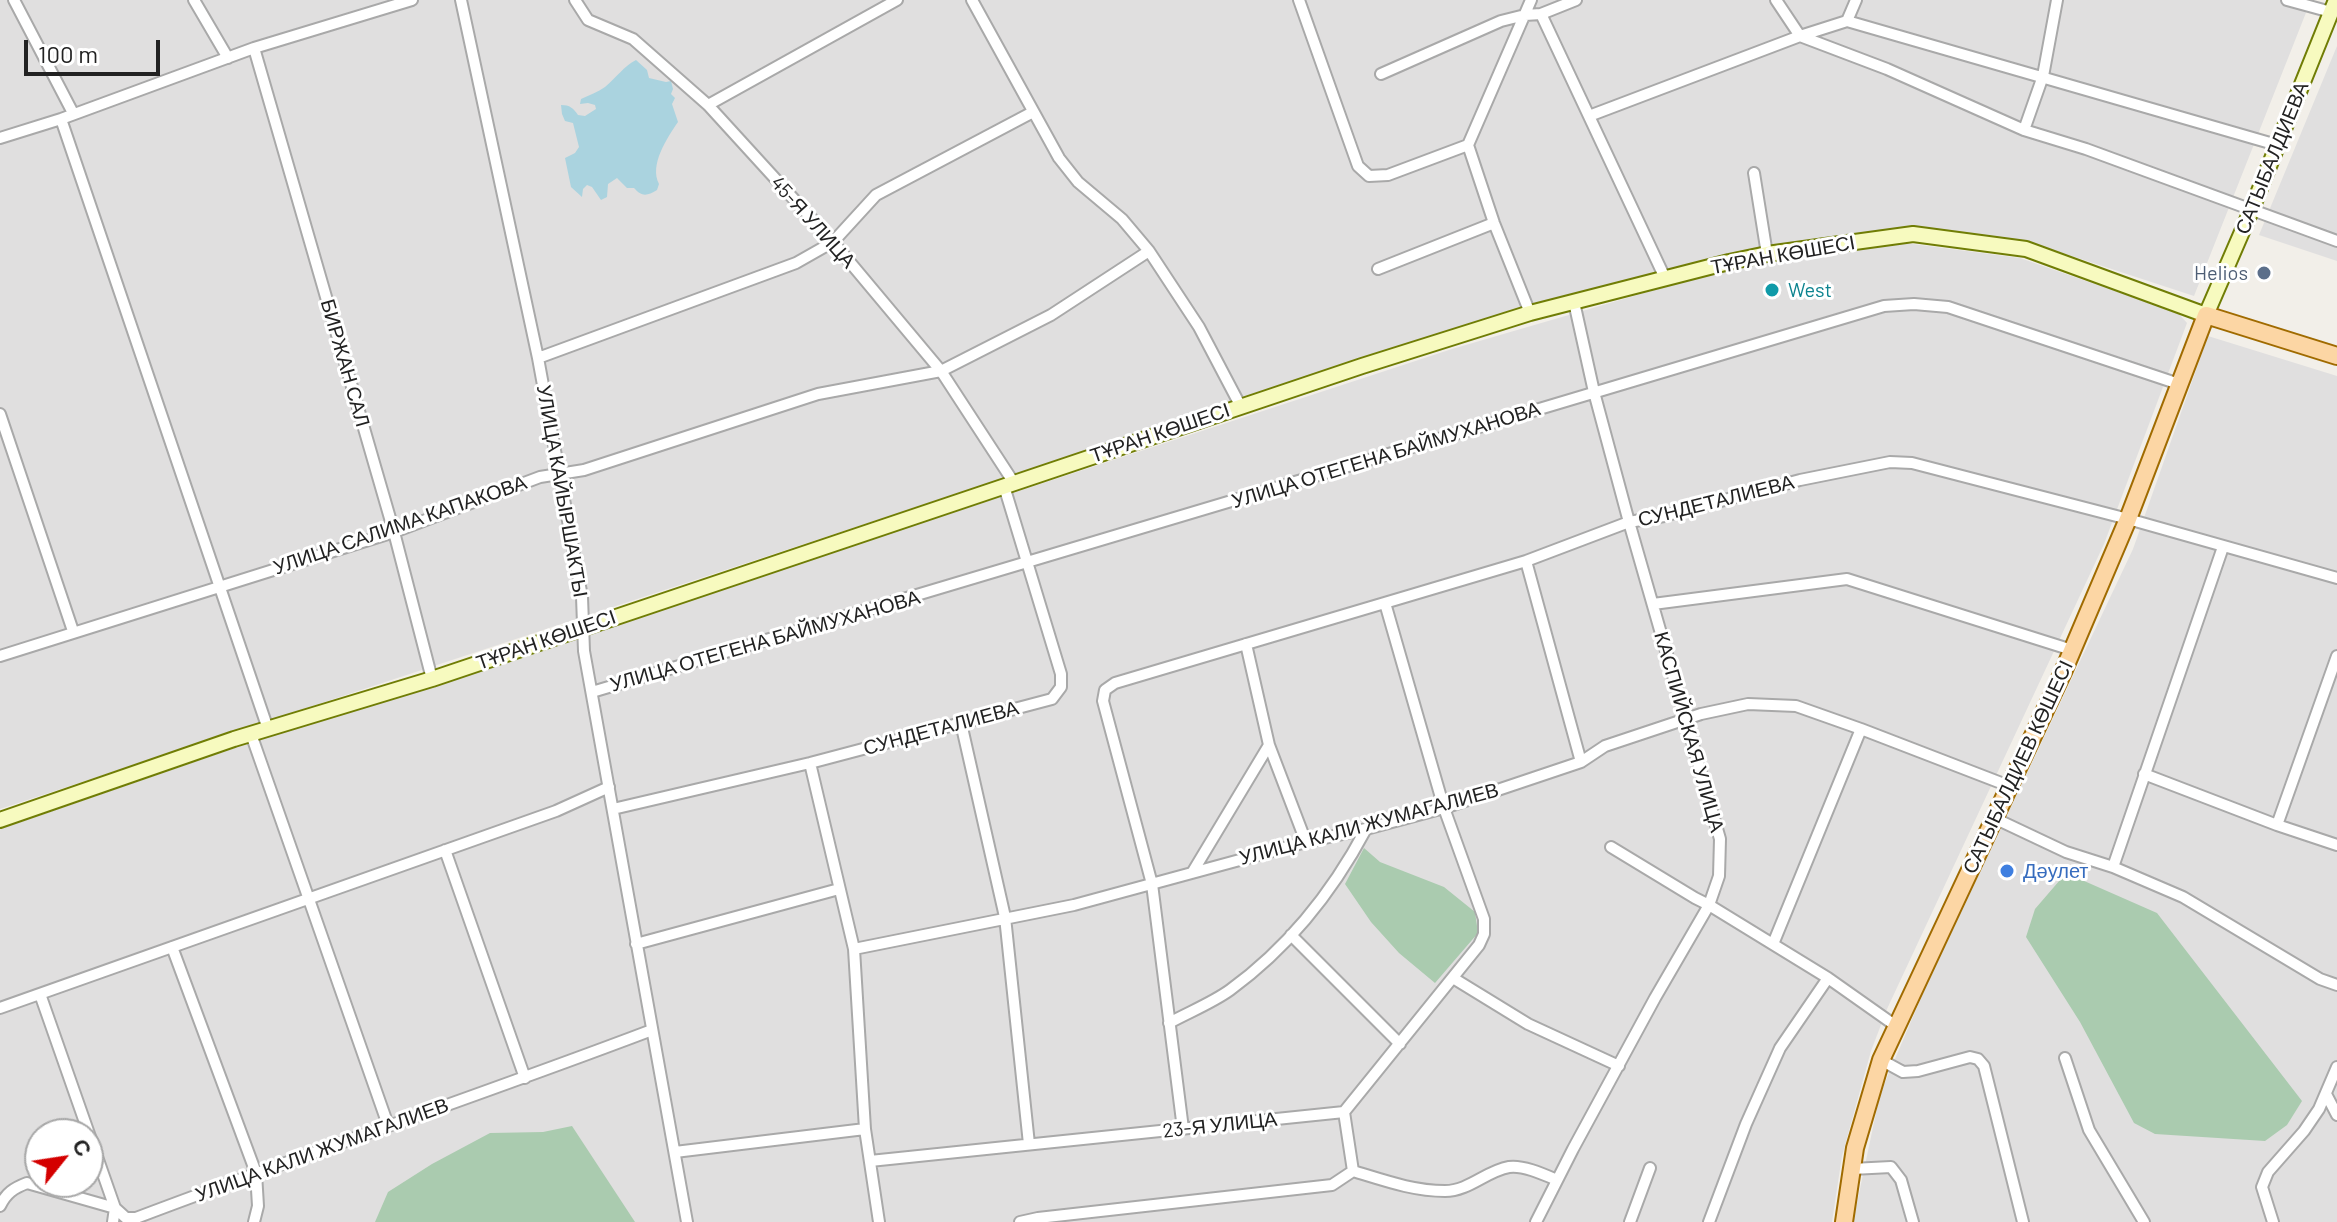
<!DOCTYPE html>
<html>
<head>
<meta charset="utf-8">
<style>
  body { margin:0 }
  #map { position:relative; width:2337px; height:1222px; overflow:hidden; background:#f2efe9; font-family:Barlow,sans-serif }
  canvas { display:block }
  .north { position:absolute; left:24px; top:1118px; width:80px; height:80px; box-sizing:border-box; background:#fff; border:2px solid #a7a7a7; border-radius:50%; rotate:60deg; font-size:22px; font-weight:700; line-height:32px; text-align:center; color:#222 }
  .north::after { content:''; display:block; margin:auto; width:28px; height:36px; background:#d40000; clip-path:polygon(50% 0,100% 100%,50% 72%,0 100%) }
  .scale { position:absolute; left:24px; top:40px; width:136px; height:36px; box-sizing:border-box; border:4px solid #222; border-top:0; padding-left:10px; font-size:24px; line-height:28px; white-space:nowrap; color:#222; -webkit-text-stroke:6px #fff; paint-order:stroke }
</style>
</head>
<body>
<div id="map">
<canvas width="2337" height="1222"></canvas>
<div class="north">С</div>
<div class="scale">100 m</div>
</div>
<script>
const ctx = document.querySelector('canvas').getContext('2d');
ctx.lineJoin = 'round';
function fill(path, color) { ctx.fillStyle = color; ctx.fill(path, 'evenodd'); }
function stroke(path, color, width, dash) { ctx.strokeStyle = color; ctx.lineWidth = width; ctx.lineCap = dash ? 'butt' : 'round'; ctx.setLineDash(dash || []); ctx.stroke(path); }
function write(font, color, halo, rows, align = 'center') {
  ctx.font = font + ' Barlow,sans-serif'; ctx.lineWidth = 6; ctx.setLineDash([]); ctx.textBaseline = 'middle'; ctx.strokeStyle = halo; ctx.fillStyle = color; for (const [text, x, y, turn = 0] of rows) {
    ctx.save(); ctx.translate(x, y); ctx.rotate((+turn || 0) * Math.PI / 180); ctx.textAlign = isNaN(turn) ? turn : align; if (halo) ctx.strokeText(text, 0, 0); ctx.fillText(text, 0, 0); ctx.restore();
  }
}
fill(new Path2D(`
  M 0,0 L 2311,0 L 2194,296 L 2023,240 L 1918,227 L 1727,254 L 1423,340 L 0,809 Z
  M 2337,46 L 2337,261 L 2259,235 Z
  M 1905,243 L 2020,258 L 2178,313 L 2187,323 L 2104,544 L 1887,1009 L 1871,1051 L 1842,1156 L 1832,1222 L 0,1222 L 0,829 L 238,747 L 1452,349 L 1730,268 ZM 40,1134 L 88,1134 L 88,1182 L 40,1182 Z
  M 2208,336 L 2337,376 L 2337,1222 L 1853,1222 L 1880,1094 L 1924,991 L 2133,549 Z`), '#e0dfdf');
fill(new Path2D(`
  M 1364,848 L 1380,862 L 1444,887 L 1475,912 L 1478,933 L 1435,983 L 1399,953 L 1371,922 L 1345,884 Z
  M 2066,873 L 2157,913 L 2302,1101 L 2287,1125 L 2265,1141 L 2155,1134 L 2134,1123 L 2080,1022 L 2026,937 L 2035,909 Z
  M 572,1126 L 635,1222 L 375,1222 L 388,1192 L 432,1164 L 490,1133 L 543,1132 Z`), '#aacbaf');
fill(new Path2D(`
  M 636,60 L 647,70 L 649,78 L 666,82 L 671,81 L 673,89 L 671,94 L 675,98 L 672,104 L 678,122 C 667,138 649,165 659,184 L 657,190 C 647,196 642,197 634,188 L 627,188 L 617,178 L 608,184 L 607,197 L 601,200 L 592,187 L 587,185 L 583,189 L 582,197 L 571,187 L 565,158 L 575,153 L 579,147 L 573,123 L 565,121 L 562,114 L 561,105 C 570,105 573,108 578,115 L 585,116 L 596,109 L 595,105 L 588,103 L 580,104 L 581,99 C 589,95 598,92 605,87 C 616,78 624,66 636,60 Z`), '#aad3df');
const street = new Path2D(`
  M 14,0 L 73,113
  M 194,0 L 228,58
  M 461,0 L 538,358 L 582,597 L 584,651 L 687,1222
  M 575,0 L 588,20 L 633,39 L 708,105 L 833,242 L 941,371 L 1014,483
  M 972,0 L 1059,158 L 1078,182 L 1122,219 L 1149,251 L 1199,327 L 1240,405
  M 1299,0 L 1358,166 L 1369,176 L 1388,175 L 1468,145 L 1494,223 L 1530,313
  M 1776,0 L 1800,36
  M 2287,0 L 2331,12
  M 1541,14 L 1665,278
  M 1847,21 L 1856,0
  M 1800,36 L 1887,69 L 2024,130 L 2086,149 L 2337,241
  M 254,48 L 394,532 L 432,679
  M 1381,74 L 1501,21 L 1525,15 L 1541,14 L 1576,0
  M 708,105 L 897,0
  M 1589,116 L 1800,36 L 1847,21 L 2277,145
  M 61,119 L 268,729
  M 2024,130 L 2043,76 L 2057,0
  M 0,138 L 61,119 L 254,48 L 412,0
  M 1468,145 L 1531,0
  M 1754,173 L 1767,254
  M 1378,269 L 1494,223
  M 538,358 L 796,263 L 833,242 L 876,195 L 1033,112
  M 0,414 L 73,631
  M 1526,561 L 1581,762
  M 1653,604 L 1847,579 L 2072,650
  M 1246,644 L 1269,745 L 1306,842
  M 0,656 L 394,532 L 540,477 L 584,470 L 818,394 L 941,371 L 1051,315 L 1149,251
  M 592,692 L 1884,306 L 1914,304 L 1948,307 L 2179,384
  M 961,723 L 1005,917 L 1029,1144
  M 251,734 L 388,1125
  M 810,763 L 854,949 L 865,1129 L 879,1222
  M 2144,774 L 2277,825 L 2337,845
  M 613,809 L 810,763 L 1052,699 L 1061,687 L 1061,674 L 1004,486
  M 1994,818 L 2066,852 L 2113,867 L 2183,897 L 2320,979 L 2337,985
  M 2277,825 L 2337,656
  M 1611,847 L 1695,898 L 1709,905 L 1828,978 L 1896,1026
  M 445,850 L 525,1078
  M 2113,867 L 2223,547
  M 1192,873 L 1269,745
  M 1291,935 L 1400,1044
  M 636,944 L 839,889
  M 1773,944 L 1861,729
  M 172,947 L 256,1173 L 258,1206 L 254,1222
  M 854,949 L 1074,905 L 1306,842 L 1366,829 L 1444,808 L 1581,762 L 1605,746 L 1701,714 L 1748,704 L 1796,706 L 1861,729 L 2009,786
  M 1453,978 L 1528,1024 L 1619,1066
  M 40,994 L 115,1208 L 113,1222
  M 0,1008 L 556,811 L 609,787
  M 1169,1023 C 1189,1012 1212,1003 1230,990 C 1289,947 1332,893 1366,829
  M 2065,1058 L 2089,1130 L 2144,1222
  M 1881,1060 L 1903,1072 L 1918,1071 L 1970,1057 L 1978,1059 L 1984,1066 L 2023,1222
  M 2326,1094 L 2337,1115
  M 1344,1112 L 1353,1171 C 1383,1180 1413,1191 1445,1191 C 1469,1191 1486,1171 1509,1167 C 1523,1165 1543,1174 1557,1180
  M 1183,1129 L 1152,884 L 1103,701 L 1105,690 L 1115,683 L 1526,561 L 1629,522 L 1664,516 L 1800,480 L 1890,462 L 1912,463 L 2128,519 L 2337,578
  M 675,1152 L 865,1129
  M 870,1161 L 1344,1112 L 1479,945 L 1484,934 L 1484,919 L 1444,808 L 1385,603
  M 1852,1169 L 1891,1167 L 1901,1180 L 1913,1222
  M 0,1206 C 6,1193 14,1188 27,1183 L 115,1208 L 126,1218 L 136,1218 C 307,1153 481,1095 652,1030
  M 1020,1222 L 1038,1218 L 1332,1185 L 1353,1171
  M 1536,1222 L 1573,1149 L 1655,998 L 1709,905 L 1719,876 L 1720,839 L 1629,522 L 1594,392 L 1574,302
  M 1630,1222 L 1650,1168
  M 1709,1222 L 1746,1124 L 1780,1048 L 1828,978
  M 2273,1222 L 2262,1187 L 2268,1172 L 2304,1131 L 2319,1109 L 2337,1067`);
const secondary = new Path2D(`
  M 0,820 L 234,739 L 432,679 L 1362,366 L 1530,313 L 1729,262 L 1767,254 L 1913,234 L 2026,249 L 2206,315 L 2251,211 L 2336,0`);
const primary = new Path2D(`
  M 1844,1222 L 1855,1148 L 1881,1060 L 2063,672 L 2128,519 L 2206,315 L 2337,356`);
stroke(street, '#a9a9a9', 14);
stroke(secondary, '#707d05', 18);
stroke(primary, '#a06b00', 20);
stroke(street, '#fff', 10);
stroke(secondary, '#f7fabf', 14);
stroke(primary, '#fcd6a4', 16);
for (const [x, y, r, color] of [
  [2264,273,8,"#5c6f8a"],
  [1772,290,8,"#0f9aa8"],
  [2007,871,8,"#3f7fe0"]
]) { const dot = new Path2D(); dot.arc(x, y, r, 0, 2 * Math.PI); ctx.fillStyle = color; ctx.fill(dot); stroke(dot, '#fff', 3); }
write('20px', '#222', '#fff', [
  ["САТЫБАЛДИЕВА",2272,158,-68],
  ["45-Я УЛИЦА",813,222,48],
  ["ТҰРАН КӨШЕСІ",1783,255,-10],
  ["БИРЖАН САЛ",345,363,74],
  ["ТҰРАН КӨШЕСІ",1160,433,-19],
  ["УЛИЦА ОТЕГЕНА БАЙМУХАНОВА",1386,455,-17],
  ["УЛИЦА КАЙЫРШАКТЫ",562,491,80],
  ["СУНДЕТАЛИЕВА",1716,501,-14],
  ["УЛИЦА САЛИМА КАПАКОВА",400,525,-19],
  ["ТҰРАН КӨШЕСІ",546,640,-19],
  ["УЛИЦА ОТЕГЕНА БАЙМУХАНОВА",765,641,-16],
  ["СУНДЕТАЛИЕВА",941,728,-15],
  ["КАСПИЙСКАЯ УЛИЦА",1689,732,74],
  ["САТЫБАЛДИЕВ КӨШЕСІ",2018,767,-65],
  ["УЛИЦА КАЛИ ЖУМАГАЛИЕВ",1369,824,-15],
  ["23-Я УЛИЦА",1220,1125,-6],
  ["УЛИЦА КАЛИ ЖУМАГАЛИЕВ",322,1150,-20]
]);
write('20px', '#4e5e75', '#fff', [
  ["Helios",2248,273]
], 'right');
write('20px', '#0d838f', '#fff', [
  ["West",1788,290]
], 'left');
write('20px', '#366cbe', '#fff', [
  ["Дәулет",2023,871]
], 'left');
</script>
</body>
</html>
